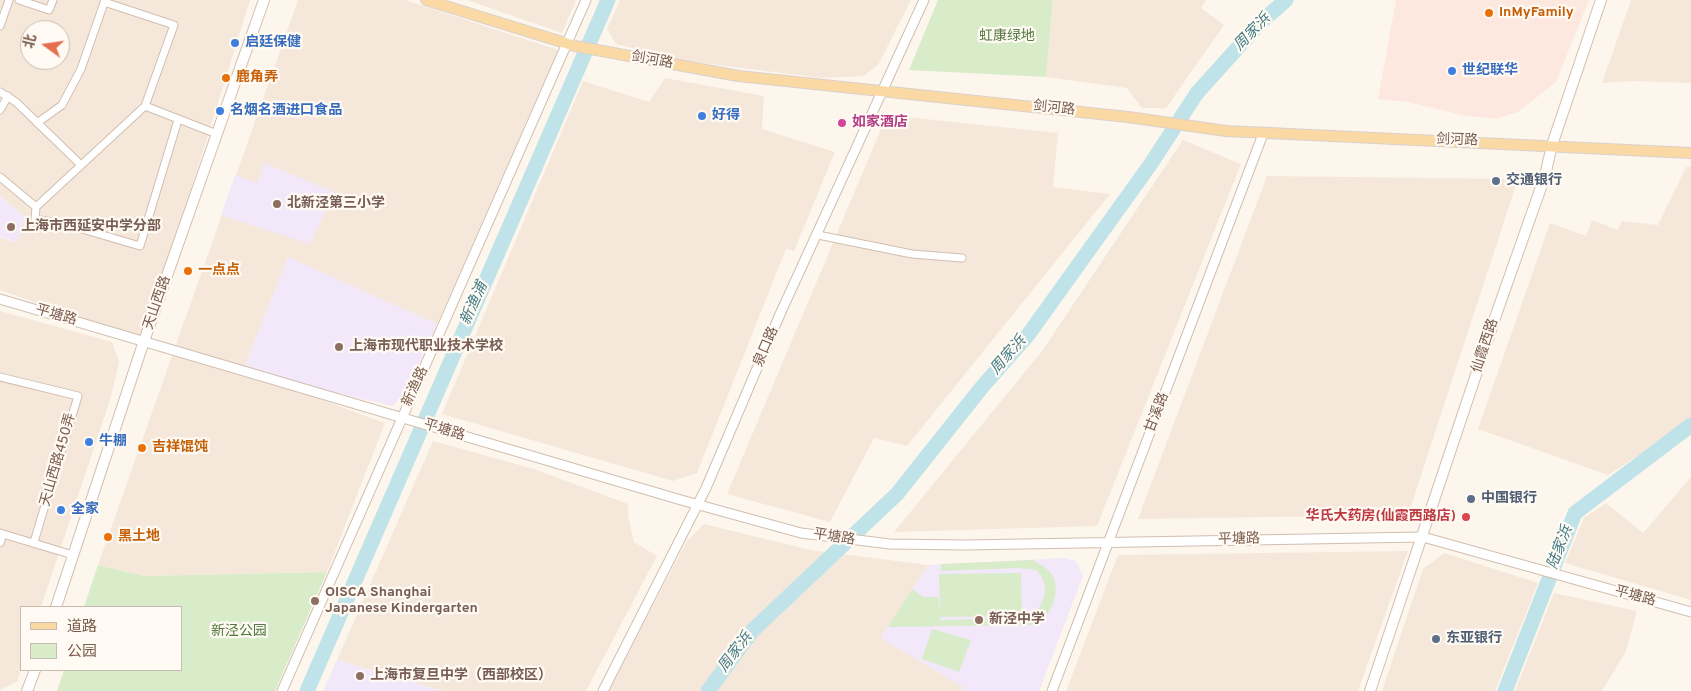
<!DOCTYPE html>
<html>
<head>
<meta charset="utf-8">
<style>
  body { margin:0 }
  #map { position:relative; width:1691px; height:691px; overflow:hidden; background:#fdf6ec; font-family:Overpass,"Noto Sans SC",sans-serif }
  canvas { display:block }
  .legend { position:absolute; left:20px; top:606px; width:162px; height:65px; box-sizing:border-box; background:#fffaf3; border:1px solid #cabbb1; margin:0; padding:6px 9px; list-style:none; font-size:15px; color:#7a5c4d }
  .legend li { display:flex; align-items:center; gap:10px; height:25px }
  .legend b { width:25px; border:1px solid #cabbb1 }
  .north { position:absolute; left:20px; top:20px; width:50px; height:50px; box-sizing:border-box; background:#fffaf3; border:1px solid #cabbb1; border-radius:50%; rotate:284deg; font-size:14px; font-weight:700; line-height:20px; text-align:center; color:#7a5c4d }
  .north::after { content:''; display:block; margin:auto; width:18px; height:22px; background:#e76f51; clip-path:polygon(50% 0,100% 100%,50% 72%,0 100%) }
</style>
</head>
<body>
<div id="map">
<canvas width="1691" height="691"></canvas>
<ul class="legend">
<li><b style="height:6px;background:#fbd9a5"></b>道路</li>
<li><b style="height:14px;background:#d8ecc9"></b>公园</li>
</ul>
<div class="north">北</div>
</div>
<script>
const ctx = document.querySelector('canvas').getContext('2d');
ctx.lineJoin = 'round';
function fill(path, color) { ctx.fillStyle = color; ctx.fill(path, 'evenodd'); }
function stroke(path, color, width, dash) { ctx.strokeStyle = color; ctx.lineWidth = width; ctx.lineCap = dash ? 'butt' : 'round'; ctx.setLineDash(dash || []); ctx.stroke(path); }
function write(font, color, halo, rows, align = 'center') {
  ctx.font = font + ' Overpass,"Noto Sans SC",sans-serif'; ctx.lineWidth = 4.5; ctx.setLineDash([]); ctx.textBaseline = 'middle'; ctx.strokeStyle = halo; ctx.fillStyle = color; for (const [text, x, y, turn = 0] of rows) {
    ctx.save(); ctx.translate(x, y); ctx.rotate((+turn || 0) * Math.PI / 180); ctx.textAlign = isNaN(turn) ? turn : align; if (halo) ctx.strokeText(text, 0, 0); ctx.fillText(text, 0, 0); ctx.restore();
  }
}
fill(new Path2D(`
  M 0,0 L 250,0 L 144,341 L 0,290 L 0,237 L 17,243 L 25,217 L 0,196 ZM 30,30 L 60,30 L 60,60 L 30,60 Z
  M 298,0 L 405,0 L 558,50 L 437,324 L 288,258 L 243,371 L 385,423 L 327,572 L 144,576 L 98,565 Z
  M 467,0 L 576,0 L 562,33 Z
  M 620,0 L 911,0 L 878,65 L 863,76 L 821,78 L 679,60 L 616,44 L 607,29 Z
  M 1053,0 L 1206,0 L 1201,8 L 1224,25 L 1166,108 L 1142,108 L 1127,88 L 1046,77 Z
  M 1631,0 L 1691,0 L 1691,83 L 1634,81 L 1602,83 Z
  M 665,78 L 764,96 L 762,129 L 835,152 L 794,251 L 786,249 L 697,473 L 673,481 L 442,414 L 583,81 L 649,102 Z
  M 887,115 L 1058,133 L 1053,187 L 1110,194 L 907,446 L 874,438 L 830,522 L 727,494 Z
  M 1183,140 L 1241,164 L 1097,526 L 894,532 L 1042,351 Z
  M 1686,167 L 1691,167 L 1691,422 L 1608,475 L 1478,429 L 1550,223 L 1586,236 L 1592,220 L 1618,230 L 1622,221 L 1658,225 Z
  M 1267,176 L 1518,179 L 1408,515 L 1138,519 Z
  M 0,311 L 112,342 L 119,362 L 111,397 L 41,607 L 21,607 L 21,668 L 17,682 L 0,690 Z
  M 433,441 L 534,469 L 628,504 L 628,516 L 634,542 L 657,556 L 586,691 L 442,691 L 337,660 Z
  M 1691,477 L 1691,600 L 1565,563 L 1584,518 L 1606,503 L 1643,533 Z
  M 704,524 L 810,550 L 928,565 L 881,638 L 964,687 L 961,691 L 608,691 L 687,541 Z
  M 1408,551 L 1358,691 L 1066,691 L 1118,555 Z
  M 1444,553 L 1538,583 L 1495,691 L 1382,691 L 1423,569 Z
  M 1554,593 L 1637,611 L 1626,651 L 1602,691 L 1515,691 Z`), '#f5e8da');
fill(new Path2D(`
  M 1396,0 L 1589,0 L 1556,82 L 1518,112 L 1495,119 L 1461,115 L 1408,102 L 1378,99 Z`), '#fde8e0');
fill(new Path2D(`
  M 264,163 L 334,192 L 310,244 L 221,215 L 235,175 L 257,183 Z
  M 0,196 L 25,217 L 17,243 L 0,236 Z
  M 288,257 L 437,324 L 405,395 L 392,406 L 243,371 Z
  M 1064,558 L 1076,561 L 1083,576 L 1039,691 L 961,691 L 963,687 L 881,638 L 928,565 Z
  M 337,660 L 442,691 L 323,691 Z`), '#f3e8fa');
fill(new Path2D(`
  M 938,0 L 1053,0 L 1046,77 L 909,70 Z
  M 1033,560 C 1041,565 1051,570 1054,579 C 1060,594 1050,617 1037,625 L 888,627 L 912,589 L 923,597 L 938,597 L 940,612 L 939,574 L 1021,573 L 1022,616 L 940,617 L 940,620 L 1032,618 C 1044,602 1052,586 1036,570 L 1019,568 L 941,571 L 941,564 Z
  M 98,565 L 144,576 L 327,572 L 275,691 L 57,691 L 64,670 L 181,670 L 181,607 L 84,607 Z
  M 932,629 L 971,640 L 959,672 L 922,659 Z`), '#d8ecc9');
stroke(new Path2D(`
  M 307,691 L 608,0
  M 708,691 L 753,630 L 897,494 L 982,387 L 1028,335 L 1150,165 L 1197,93 L 1261,22 L 1286,0
  M 1505,691 L 1575,513 L 1691,425`), '#bfe3e8', 15);
const minor = new Path2D(`
  M 19,0 L 49,10 L 53,0
  M 104,2 L 174,25 L 145,106 L 36,207 L 35,219 L 72,226 L 140,246 L 178,120
  M 0,26 L 9,0
  M 0,92 L 16,102 L 81,165
  M 145,106 L 217,134
  M 0,110 L 8,96
  M 37,123 L 62,105 L 81,69 L 105,0
  M 0,177 L 36,207
  M 818,235 L 912,254 L 962,258
  M 0,377 L 78,396 L 34,542
  M 0,533 L 73,555
  M 0,543 L 3,534`);
const tertiary = new Path2D(`
  M 0,299 L 681,500 L 801,533 L 890,544 L 965,545 L 1423,537 L 1691,612
  M 282,691 L 586,0
  M 603,691 L 706,488 L 781,312 L 924,0
  M 1052,691 L 1263,134`);
const secondary = new Path2D(`
  M 56,607 L 144,341 L 264,0
  M 27,691 L 35,670
  M 1370,691 L 1497,312 L 1545,176 L 1552,145 L 1601,0`);
const primary = new Path2D(`
  M 426,0 L 575,46 L 738,76 L 1128,117 L 1226,131 L 1691,153`);
stroke(minor, '#d1beb0', 9);
stroke(tertiary, '#d1beb0', 11);
stroke(secondary, '#d6c0b0', 12);
stroke(primary, '#dad1cd', 12);
stroke(minor, '#fff', 7);
stroke(tertiary, '#fff', 9);
stroke(secondary, '#fff', 10);
stroke(primary, '#fbd9a5', 10);
for (const [x, y, r, color] of [
  [1489,13,5,"#e8710a"],
  [235,43,5,"#3f7fe0"],
  [1452,71,5,"#3f7fe0"],
  [226,78,5,"#e8710a"],
  [220,111,5,"#3f7fe0"],
  [702,116,5,"#3f7fe0"],
  [842,123,5,"#d1479c"],
  [1496,181,5,"#5c6f8a"],
  [277,204,5,"#8d6e63"],
  [11,227,5,"#8d6e63"],
  [188,271,5,"#e8710a"],
  [339,347,5,"#8d6e63"],
  [89,442,5,"#3f7fe0"],
  [142,448,5,"#e8710a"],
  [1471,499,5,"#5c6f8a"],
  [61,510,5,"#3f7fe0"],
  [1466,517,5,"#e0444e"],
  [108,537,5,"#e8710a"],
  [315,601,5,"#8d6e63"],
  [979,620,5,"#8d6e63"],
  [1436,639,5,"#5c6f8a"],
  [360,676,5,"#8d6e63"]
]) { const dot = new Path2D(); dot.arc(x, y, r, 0, 2 * Math.PI); ctx.fillStyle = color; ctx.fill(dot); stroke(dot, '#fffaf3', 2); }
write('bold 14px', '#c56008', '#fffaf3', [
  ["InMyFamily",1499,13],
  ["鹿角弄",236,78],
  ["一点点",198,271],
  ["吉祥馄饨",152,448],
  ["黑土地",118,537]
], 'left');
write('14px', '#537a41', '#fffaf3', [
  ["虹康绿地",1007,37],
  ["新泾公园",239,632]
]);
write('bold 14px', '#366cbe', '#fffaf3', [
  ["启廷保健",245,43],
  ["世纪联华",1462,71],
  ["名烟名酒进口食品",230,111],
  ["好得",712,116],
  ["牛棚",99,442],
  ["全家",71,510]
], 'left');
write('14px', '#7a5c4d', '#fffaf3', [
  ["剑河路",652,61,10],
  ["剑河路",1054,109,6],
  ["剑河路",1457,141,2],
  ["天山西路",158,303,-71],
  ["平塘路",56,316,16],
  ["仙霞西路",1486,346,-72],
  ["泉口路",767,347,-67],
  ["新渔路",416,387,-65],
  ["甘溪路",1158,413,-69],
  ["平塘路",444,431,17],
  ["天山西路450弄",59,460,-74],
  ["平塘路",834,538,9],
  ["平塘路",1239,540,-1],
  ["平塘路",1635,597,15]
]);
write('bold 14px', '#b23c85', '#fffaf3', [
  ["如家酒店",852,123]
], 'left');
write('bold 14px', '#4e5e75', '#fffaf3', [
  ["交通银行",1506,181],
  ["中国银行",1481,499],
  ["东亚银行",1446,639]
], 'left');
write('bold 14px', '#785e54', '#fffaf3', [
  ["北新泾第三小学",287,204],
  ["上海市西延安中学分部",21,227],
  ["上海市现代职业技术学校",349,347],
  ["OISCA Shanghai",325,593],
  ["Japanese Kindergarten",325,609],
  ["新泾中学",989,620],
  ["上海市复旦中学（西部校区）",370,676]
], 'left');
write('bold 14px', '#be3a42', '#fffaf3', [
  ["华氏大药房(仙霞西路店)",1456,517]
], 'right');
write('italic 15px', '#437c86', '#fffaf3', [
  ["周家浜",1253,33,-46],
  ["新渔浦",475,304,-66],
  ["周家浜",1009,356,-49],
  ["陆家浜",1561,548,-69],
  ["周家浜",736,653,-53]
]);
</script>
</body>
</html>
